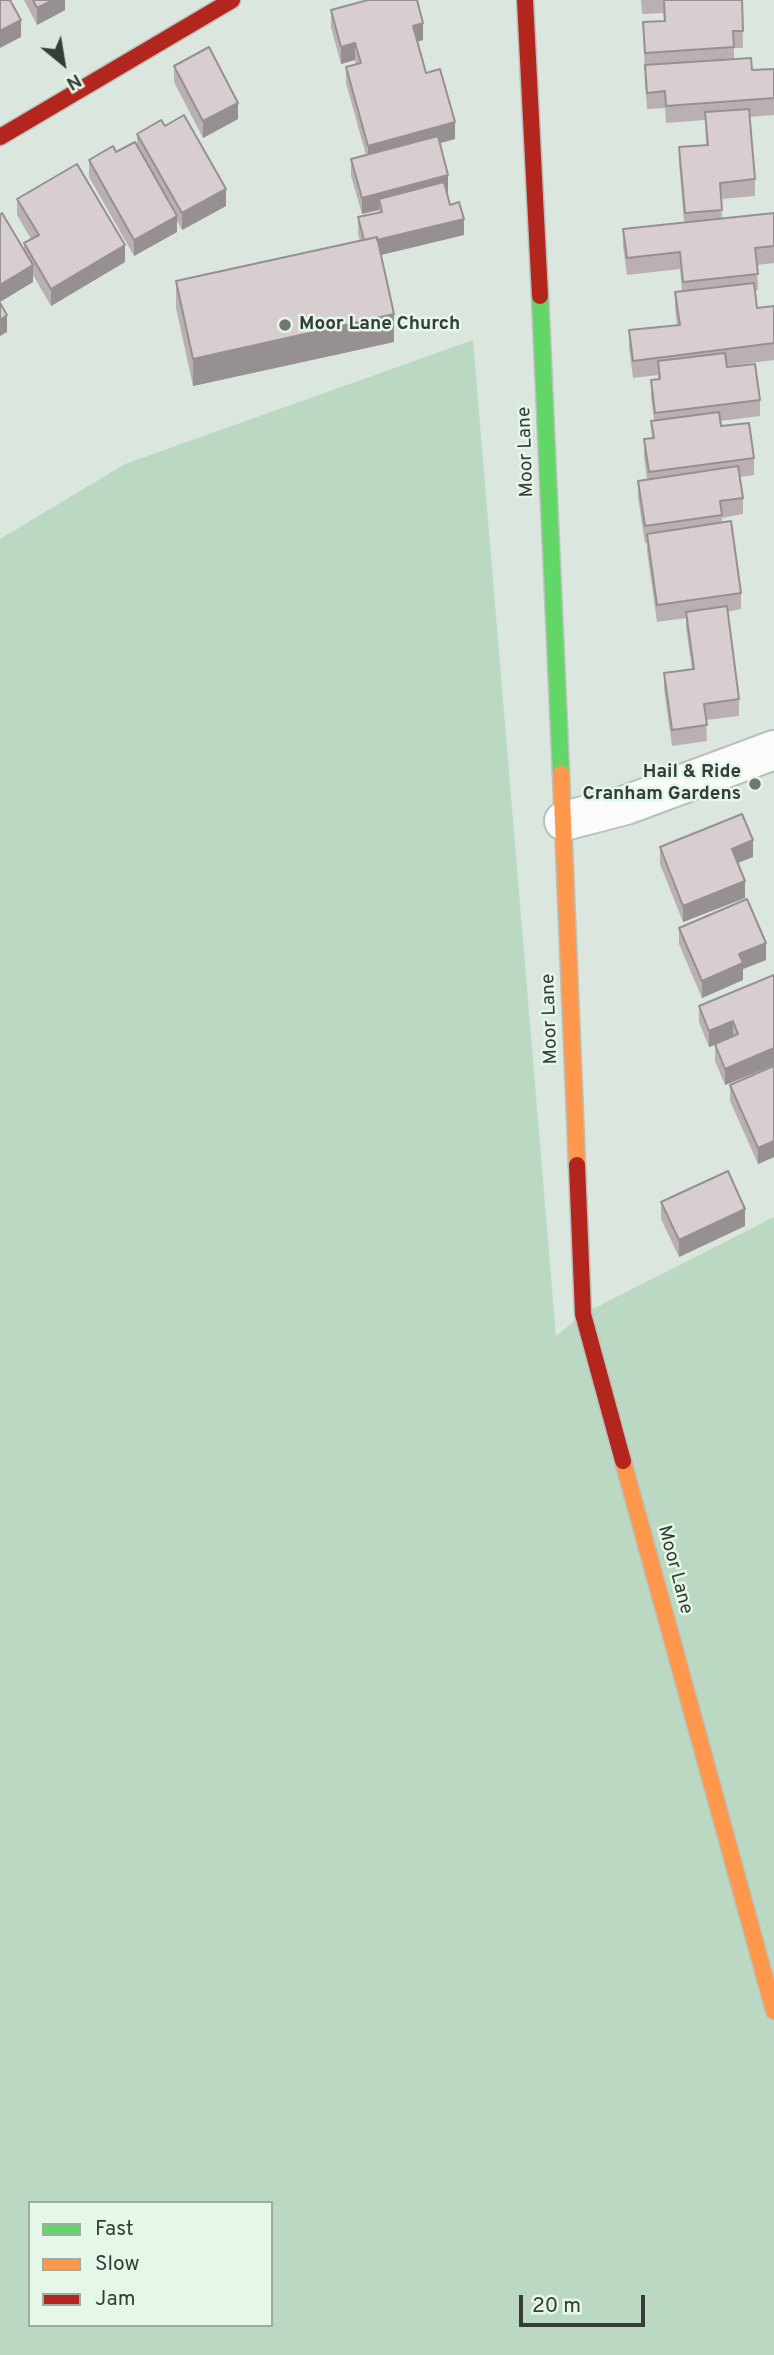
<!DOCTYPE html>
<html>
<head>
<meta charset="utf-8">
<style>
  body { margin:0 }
  #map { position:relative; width:774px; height:2355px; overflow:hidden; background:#dbe6de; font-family:Overpass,sans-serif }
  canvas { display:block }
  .legend { position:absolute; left:28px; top:2201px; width:245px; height:126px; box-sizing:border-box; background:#e4f7e8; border:2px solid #9eada1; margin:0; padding:9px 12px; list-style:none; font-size:21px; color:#363d37 }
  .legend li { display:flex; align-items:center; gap:14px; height:35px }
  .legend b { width:35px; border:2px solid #9eada1 }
  .north { position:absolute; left:28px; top:28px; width:70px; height:70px; -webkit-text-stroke:5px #e4f7e8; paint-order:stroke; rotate:150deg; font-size:19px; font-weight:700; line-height:28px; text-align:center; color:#363d37 }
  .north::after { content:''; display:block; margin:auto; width:24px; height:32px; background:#363d37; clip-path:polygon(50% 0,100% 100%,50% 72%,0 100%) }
  .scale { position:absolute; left:519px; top:2295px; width:126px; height:32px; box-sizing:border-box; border:4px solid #363d37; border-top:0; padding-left:9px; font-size:21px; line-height:24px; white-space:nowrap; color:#363d37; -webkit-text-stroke:5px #e4f7e8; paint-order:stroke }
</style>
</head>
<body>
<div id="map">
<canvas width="774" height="2355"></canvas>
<ul class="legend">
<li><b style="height:9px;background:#63d668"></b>Fast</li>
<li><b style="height:9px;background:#ff974d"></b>Slow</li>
<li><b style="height:9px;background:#b3261e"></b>Jam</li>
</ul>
<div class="north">N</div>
<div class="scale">20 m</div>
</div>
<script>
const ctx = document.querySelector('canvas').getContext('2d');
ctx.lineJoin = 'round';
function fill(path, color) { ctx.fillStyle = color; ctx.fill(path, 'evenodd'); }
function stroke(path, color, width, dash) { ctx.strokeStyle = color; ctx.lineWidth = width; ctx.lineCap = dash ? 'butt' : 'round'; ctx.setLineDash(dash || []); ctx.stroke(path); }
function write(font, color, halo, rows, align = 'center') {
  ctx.font = font + ' Overpass,sans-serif'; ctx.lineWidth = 5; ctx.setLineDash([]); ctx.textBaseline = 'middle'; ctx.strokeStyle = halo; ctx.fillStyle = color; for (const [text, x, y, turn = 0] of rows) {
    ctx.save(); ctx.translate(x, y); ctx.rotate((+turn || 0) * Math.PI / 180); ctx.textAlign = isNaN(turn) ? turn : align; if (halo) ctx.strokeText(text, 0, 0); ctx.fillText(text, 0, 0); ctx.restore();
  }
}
fill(new Path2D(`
  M 473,340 L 556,1336 L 583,1314 L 774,1217 L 774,2355 L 0,2355 L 0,539 L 125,464 ZM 30,2203 L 271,2203 L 271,2325 L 30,2325 Z`), '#bbd9c2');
const street = new Path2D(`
  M 564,821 L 626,805 L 774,750`);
const fast = new Path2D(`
  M 540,296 L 561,774`);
const slow = new Path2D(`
  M 561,774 L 577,1165
  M 623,1461 L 774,2011`);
const jam = new Path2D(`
  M 525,0 L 540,296
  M 0,137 L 232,0
  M 577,1165 L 583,1314 L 623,1461`);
stroke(street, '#b9c1bb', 42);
stroke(fast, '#b9c1bb', 19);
stroke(slow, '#b9c1bb', 19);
stroke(jam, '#b9c1bb', 19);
stroke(street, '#fafbfa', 38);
stroke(fast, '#63d668', 16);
stroke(slow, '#ff974d', 16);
stroke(jam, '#b3261e', 16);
fill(new Path2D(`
  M 24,0 L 65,0 L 65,10 L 37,25 Z
  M 641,0 L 742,0 L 743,48 L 734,48 L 734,59 L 752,70 L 774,69 L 774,115 L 750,117 L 755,179 L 755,196 L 721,199 L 722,218 L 774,213 L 774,263 L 757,265 L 758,290 L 755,291 L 757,308 L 774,306 L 774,360 L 727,366 L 760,400 L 760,416 L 720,421 L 721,426 L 754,458 L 754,475 L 740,477 L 743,498 L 743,514 L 722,518 L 722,523 L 741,593 L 741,609 L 727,612 L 739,699 L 739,716 L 706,720 L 707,741 L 672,746 L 664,689 L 664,673 L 692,669 L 686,628 L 686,618 L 657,622 L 647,551 L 647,543 L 645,543 L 638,497 L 638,481 L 647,479 L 644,456 L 644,439 L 652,438 L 651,421 L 654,420 L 651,397 L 651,380 L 658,379 L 658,375 L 633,378 L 629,347 L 629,330 L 677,325 L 675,309 L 675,292 L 682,291 L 680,269 L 627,275 L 623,246 L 623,229 L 684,222 L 679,163 L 679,147 L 706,145 L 705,120 L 666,123 L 665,108 L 647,109 L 645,82 L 643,22 L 664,21 L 663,13 L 642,14 Z
  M 331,10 L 423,40 L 417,42 L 426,73 L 455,139 L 440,143 L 448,192 L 447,192 L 450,205 L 464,235 L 381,255 L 394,342 L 193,386 L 176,308 L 176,281 L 360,241 L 358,234 L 358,217 L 379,212 L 379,210 L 362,214 L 351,176 L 351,159 L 366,155 L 346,83 L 346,67 L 356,64 L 355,60 L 341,64 L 331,27 Z
  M 174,66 L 238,119 L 203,138 L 174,82 Z
  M 165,126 L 226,206 L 182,230 L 177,221 L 177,232 L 134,256 L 89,177 L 89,160 L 137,145 L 137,134 Z
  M 17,199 L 125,262 L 51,306 L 33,275 L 33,282 L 0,302 L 24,251 L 24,243 L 31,239 L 17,215 Z
  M 660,847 L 753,857 L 738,863 L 745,898 L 683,922 L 660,864 Z
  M 679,928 L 766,960 L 743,969 L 743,980 L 702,998 L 679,944 Z
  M 774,975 L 774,1065 L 725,1085 L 715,1061 L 715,1045 L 709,1047 L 699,1022 L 699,1006 Z
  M 774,1066 L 774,1157 L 758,1164 L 730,1101 L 730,1085 Z
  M 661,1202 L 745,1226 L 679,1257 L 661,1219 Z`), '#bab0b2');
fill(new Path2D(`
  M 53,0 L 65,0 L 65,10 L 37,25 L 37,8 Z
  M 21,20 L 21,37 L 0,48 L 0,31 Z
  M 423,23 L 423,40 L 413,43 L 413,26 Z
  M 355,43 L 355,60 L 341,64 L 341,47 Z
  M 238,103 L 238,119 L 203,138 L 203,121 Z
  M 455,122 L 455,139 L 368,163 L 368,146 Z
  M 448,175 L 448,192 L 381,209 L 379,199 L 379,210 L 362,214 L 362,198 Z
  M 226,189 L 226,206 L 182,230 L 182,213 Z
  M 177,216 L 177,232 L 134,256 L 134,240 Z
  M 464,219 L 464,235 L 364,259 L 364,243 Z
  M 125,245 L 125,262 L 51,306 L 51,289 Z
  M 33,265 L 33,282 L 0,302 L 0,285 Z
  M 394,314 L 394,342 L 193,386 L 193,359 Z
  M 7,315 L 7,332 L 0,336 L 0,320 Z
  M 753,840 L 753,857 L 732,865 L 732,849 Z
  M 745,881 L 745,898 L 683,922 L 683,906 Z
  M 766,943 L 766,960 L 743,969 L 743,980 L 702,998 L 702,981 L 739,954 Z
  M 733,1021 L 733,1038 L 709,1047 L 709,1031 Z
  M 774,1048 L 774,1065 L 725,1085 L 725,1069 Z
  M 774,1141 L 774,1157 L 758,1164 L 758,1148 Z
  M 745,1209 L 745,1226 L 679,1257 L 679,1240 Z`), '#979091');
const building = new Path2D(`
  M 0,0 L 10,0 L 21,20 L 0,31 Z
  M 33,0 L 53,0 L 37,8 Z
  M 368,0 L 417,0 L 423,23 L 413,26 L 426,73 L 440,69 L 455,122 L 368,146 L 346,67 L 361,63 L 355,43 L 341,47 L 331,10 Z
  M 664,0 L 742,0 L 743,31 L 733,31 L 734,47 L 645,53 L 643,22 L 665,21 Z
  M 209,47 L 238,103 L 203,121 L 174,66 Z
  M 751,58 L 752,70 L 774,69 L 774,98 L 666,106 L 665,91 L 647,93 L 645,65 Z
  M 749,109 L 755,179 L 720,183 L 722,210 L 685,213 L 679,147 L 708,145 L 705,112 Z
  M 184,115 L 226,189 L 182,213 L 137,134 L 161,120 L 165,126 Z
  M 438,136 L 448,175 L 362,198 L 351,159 Z
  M 135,142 L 177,216 L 134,240 L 89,160 L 113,146 L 116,152 Z
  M 77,164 L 125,245 L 51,289 L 24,243 L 39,235 L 17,199 Z
  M 444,182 L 450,205 L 459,202 L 464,219 L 377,240 L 377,237 L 364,240 L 358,217 L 382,212 L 379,199 Z
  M 2,213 L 33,265 L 0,285 L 0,215 Z
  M 774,213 L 774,246 L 755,248 L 758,274 L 683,282 L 680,252 L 627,258 L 623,229 Z
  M 377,237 L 394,314 L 193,359 L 176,281 Z
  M 754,283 L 757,308 L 774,306 L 774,343 L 633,361 L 629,330 L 680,325 L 675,292 Z
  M 0,303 L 7,315 L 0,320 Z
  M 725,353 L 727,367 L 755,364 L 760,400 L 655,413 L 651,380 L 660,379 L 658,361 Z
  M 719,412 L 721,426 L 749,423 L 754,458 L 649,472 L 644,439 L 654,438 L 651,421 Z
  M 738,466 L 743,498 L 720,501 L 722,515 L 645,526 L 638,481 Z
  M 731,521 L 741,593 L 657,605 L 647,534 Z
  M 727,606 L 739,699 L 704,704 L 707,725 L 672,730 L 664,673 L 694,669 L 686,612 Z
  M 742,814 L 753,840 L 732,849 L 745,881 L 683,906 L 660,847 Z
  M 747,899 L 766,943 L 739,954 L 743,963 L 702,981 L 679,928 Z
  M 774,975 L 774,1048 L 725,1069 L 715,1044 L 738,1034 L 733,1021 L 709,1031 L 699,1006 Z
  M 774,1066 L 774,1141 L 758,1148 L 730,1085 Z
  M 728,1171 L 745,1209 L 679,1240 L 661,1202 Z`);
fill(building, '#d8cdcf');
stroke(building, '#979091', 2);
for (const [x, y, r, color] of [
  [285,325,7,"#707871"],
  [755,784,7,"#707871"]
]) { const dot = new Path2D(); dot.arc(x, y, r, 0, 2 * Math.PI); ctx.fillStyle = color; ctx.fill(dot); stroke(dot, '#e4f7e8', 2.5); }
write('bold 19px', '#363d37', '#e4f7e8', [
  ["Moor Lane Church",299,325],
  ["Hail & Ride",741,773,"right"],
  ["Cranham Gardens",741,795,"right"]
], 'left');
write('19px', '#363d37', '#e4f7e8', [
  ["Moor Lane",527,452,-92],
  ["Moor Lane",551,1019,-92],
  ["Moor Lane",674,1570,75]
]);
</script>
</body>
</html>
